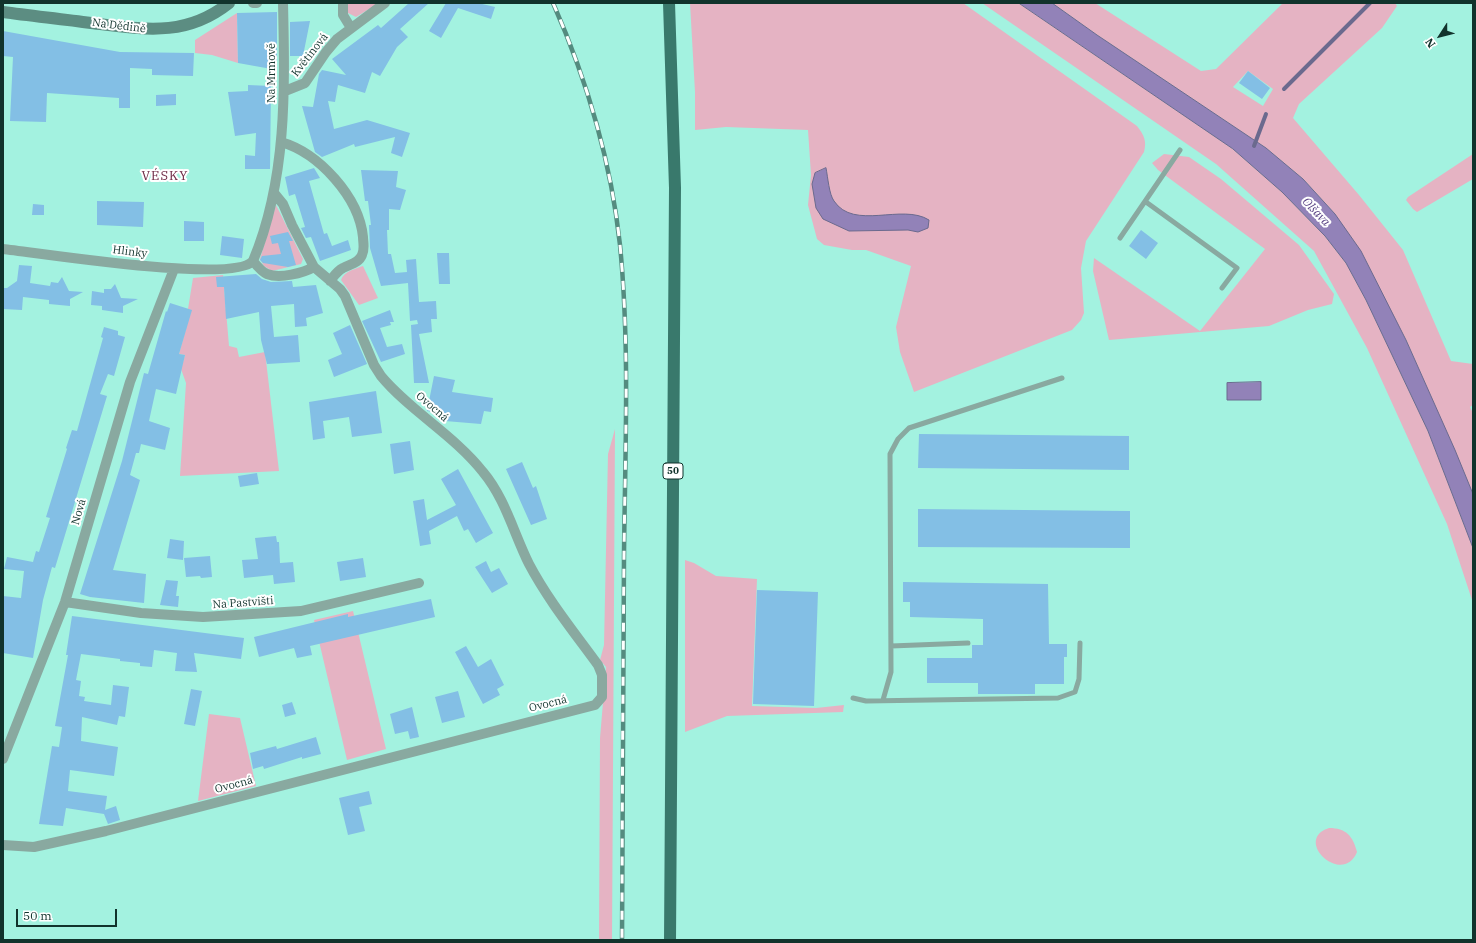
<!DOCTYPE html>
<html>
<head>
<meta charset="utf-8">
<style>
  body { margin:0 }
  #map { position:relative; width:1476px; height:943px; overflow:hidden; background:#a3f2e0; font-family:"IBM Plex Serif",serif }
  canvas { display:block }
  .frame { position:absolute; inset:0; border:4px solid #11332c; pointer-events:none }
  .north { position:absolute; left:1420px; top:16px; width:40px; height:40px; -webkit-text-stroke:3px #fff; paint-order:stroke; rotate:234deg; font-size:11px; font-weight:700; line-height:16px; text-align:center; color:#11332c }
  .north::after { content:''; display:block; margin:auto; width:14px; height:18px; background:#11332c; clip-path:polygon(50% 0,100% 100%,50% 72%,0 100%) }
  .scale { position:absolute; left:16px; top:909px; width:101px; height:18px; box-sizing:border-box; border:2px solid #11332c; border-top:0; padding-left:5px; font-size:12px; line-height:14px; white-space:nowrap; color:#11332c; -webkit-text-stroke:3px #fff; paint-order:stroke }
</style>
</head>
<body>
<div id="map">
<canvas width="1476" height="943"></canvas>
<div class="frame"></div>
<div class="north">N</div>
<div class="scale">50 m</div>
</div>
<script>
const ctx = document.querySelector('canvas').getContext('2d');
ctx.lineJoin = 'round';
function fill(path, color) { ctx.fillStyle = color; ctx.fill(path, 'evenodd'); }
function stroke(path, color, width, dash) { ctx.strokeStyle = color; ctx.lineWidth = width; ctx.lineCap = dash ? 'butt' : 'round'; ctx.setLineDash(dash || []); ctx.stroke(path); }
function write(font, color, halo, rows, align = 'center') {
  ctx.font = font + ' "IBM Plex Serif",serif'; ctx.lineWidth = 4; ctx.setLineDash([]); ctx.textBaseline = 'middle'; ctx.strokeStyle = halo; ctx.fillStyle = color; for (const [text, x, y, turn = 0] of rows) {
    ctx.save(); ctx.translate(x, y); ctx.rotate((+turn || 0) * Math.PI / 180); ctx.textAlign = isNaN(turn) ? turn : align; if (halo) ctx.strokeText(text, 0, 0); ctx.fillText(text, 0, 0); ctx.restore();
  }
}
fill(new Path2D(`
  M 347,3 L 379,3 L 356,17 L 348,13 Z
  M 690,3 L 963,3 L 1137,126 C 1144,135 1147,141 1144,152 L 1086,241 L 1081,268 L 1084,313 L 1081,320 L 1072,330 L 914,392 L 900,352 L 896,327 L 911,266 L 866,250 L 852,250 L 824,245 L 817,239 L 808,205 L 811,175 L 808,130 L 726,127 L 695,130 L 695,92 Z
  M 982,3 L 1019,3 L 1233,149 L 1282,192 L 1325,236 L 1346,263 L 1366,300 L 1428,431 L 1473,548 L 1473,603 L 1447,524 L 1367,348 L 1314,251 L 1216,164 Z
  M 1052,3 L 1095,3 L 1201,71 L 1216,69 L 1283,3 L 1395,3 L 1397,6 L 1382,28 L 1299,104 L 1293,118 L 1359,195 L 1403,250 L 1451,361 L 1473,364 L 1473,405 L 1470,407 L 1473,413 L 1473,494 L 1406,340 L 1335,214 L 1303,179 L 1266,148 L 1097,35 ZM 1248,71 L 1273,89 L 1263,106 L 1233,87 Z
  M 237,13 L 238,63 L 212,55 L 195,53 L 195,40 Z
  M 1164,154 L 1189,157 L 1221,179 L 1299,245 L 1334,294 L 1332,304 L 1308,310 L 1269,326 L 1109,340 L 1093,271 L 1094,258 L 1200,331 L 1265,249 L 1158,170 L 1152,163 Z
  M 1473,154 L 1473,179 L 1417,212 L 1413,209 L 1406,200 L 1408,197 Z
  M 276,205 L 303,259 L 301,264 L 272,271 L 264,266 L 260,259 Z
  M 363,266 L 378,298 L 359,305 L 341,280 C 344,271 355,269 363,266 Z
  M 223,275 L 229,346 L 237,348 L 239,357 L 265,352 L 279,471 L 180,476 L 186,383 L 181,369 L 185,355 L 179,354 L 191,310 L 188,309 L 193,278 Z
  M 615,429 L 612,940 L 599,940 L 600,738 L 606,667 L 600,660 L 604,645 L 608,454 Z
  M 685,560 L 694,563 L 716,576 L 757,579 L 752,706 L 816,708 L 844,705 L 843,712 L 727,716 L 685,732 Z
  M 353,611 L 386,749 L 347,760 L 314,620 Z
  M 209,714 L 240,718 L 256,786 L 198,801 Z
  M 1329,828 C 1346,828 1353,836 1357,852 C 1343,887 1292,840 1329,828 Z`), '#e5b3c3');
const water = new Path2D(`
  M 1019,3 L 1052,3 L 1097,35 L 1266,148 L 1303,179 L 1335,214 L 1361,251 L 1406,340 L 1455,450 L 1473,494 L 1473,548 L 1428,431 L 1366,300 L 1346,263 L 1325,236 L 1282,192 L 1233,149 Z
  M 826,168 C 828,178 829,194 834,201 C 854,231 902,203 929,220 L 928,228 L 918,232 L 908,230 L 849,231 L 823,219 L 816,208 L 812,184 L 815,173 Z
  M 1261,382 L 1261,400 L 1227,400 L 1227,383 Z`);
fill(water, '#9282b8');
stroke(water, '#6b6a8e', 1);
stroke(new Path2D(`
  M 1284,89 L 1370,3
  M 1254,146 L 1266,114`), '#6b6a8e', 4);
fill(new Path2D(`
  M 409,3 L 429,3 L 400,29 L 408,37 L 397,47 L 380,76 L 372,72 L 365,93 L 338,85 L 335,102 L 328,101 L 334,129 L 367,120 L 410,133 L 402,157 L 391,153 L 395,137 L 355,147 L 354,144 L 322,157 L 315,152 L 302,106 L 313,107 L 319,74 L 322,70 L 346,75 L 332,59 L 378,25 L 381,28 Z
  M 446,3 L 478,3 L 495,7 L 491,19 L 458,8 L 441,38 L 429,31 Z
  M 277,12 L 277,70 L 238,63 L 237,13 Z
  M 310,21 L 303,56 L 290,56 L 290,22 Z
  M 3,31 L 120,52 L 194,53 L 193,76 L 152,75 L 152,69 L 130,68 L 130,108 L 119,108 L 119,98 L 47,93 L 46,122 L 10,121 L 13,57 L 3,56 Z
  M 1248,71 L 1270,88 L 1262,99 L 1239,83 Z
  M 248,85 L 271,86 L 270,169 L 245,169 L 245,155 L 255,156 L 256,133 L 235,136 L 228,92 L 248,91 Z
  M 176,94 L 176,105 L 156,106 L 156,95 Z
  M 314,168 L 320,178 L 309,181 L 324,234 L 327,233 L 332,246 L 348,240 L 351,250 L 320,261 L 311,237 L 306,238 L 301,228 L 305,227 L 295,194 L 289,196 L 285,177 Z
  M 361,170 L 398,171 L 396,187 L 406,190 L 400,210 L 389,209 L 389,230 L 387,230 L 388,254 L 391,254 L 395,273 L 407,272 L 406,260 L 416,259 L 419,302 L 436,301 L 437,319 L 431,319 L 432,332 L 419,334 L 429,383 L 414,383 L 411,325 L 418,324 L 417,320 L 410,321 L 408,283 L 381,286 L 370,248 L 369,225 L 371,225 L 368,201 L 365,201 Z
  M 97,201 L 144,202 L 143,227 L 97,225 Z
  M 33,204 L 44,205 L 44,215 L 32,215 Z
  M 184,221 L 204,222 L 204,241 L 184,241 Z
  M 1141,230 L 1158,243 L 1146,259 L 1129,246 Z
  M 288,232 L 293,241 L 289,241 L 296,265 L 288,267 L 263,263 L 260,260 L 262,256 L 281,254 L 278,243 L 272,244 L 270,236 Z
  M 222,236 L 244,239 L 242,258 L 220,255 Z
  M 437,253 L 449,253 L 450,284 L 439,284 Z
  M 19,265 L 32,266 L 30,283 L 50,286 L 51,282 L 58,283 L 62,277 L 69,291 L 83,292 L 70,299 L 70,306 L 49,304 L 49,300 L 23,297 L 22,310 L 3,309 L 3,288 L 7,288 L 17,281 Z
  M 256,274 L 262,279 L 271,282 L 292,281 L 293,287 L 316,285 L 323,313 L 306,318 L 307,326 L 295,327 L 294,304 L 271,306 L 274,337 L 298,335 L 300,362 L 267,364 L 261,340 L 259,312 L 226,319 L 224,287 L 217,287 L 216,277 Z
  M 115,284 L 121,298 L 138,299 L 123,306 L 123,313 L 102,310 L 102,306 L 91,305 L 92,291 L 104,293 L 104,289 L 111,289 Z
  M 170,303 L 192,310 L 179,354 L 185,355 L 176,394 L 156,389 L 149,421 L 170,428 L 165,450 L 141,444 L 139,453 L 136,453 L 130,475 L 140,480 L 113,570 L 146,574 L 144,603 L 90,597 L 80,594 L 122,461 L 144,373 L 148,374 L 166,311 L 167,312 Z
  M 390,310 L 394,322 L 390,322 L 391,325 L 380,328 L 387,347 L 402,344 L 405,354 L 381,362 L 362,321 Z
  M 350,325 L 367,364 L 334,377 L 328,360 L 342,354 L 333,333 Z
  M 104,327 L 118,331 L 118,335 L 125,337 L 114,376 L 108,374 L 100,394 L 107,396 L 55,568 L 52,567 L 43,600 L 33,658 L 3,653 L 3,596 L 21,598 L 24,571 L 4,569 L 7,557 L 33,562 L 36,551 L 39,552 L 50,518 L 46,517 L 67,449 L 66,448 L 72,430 L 77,431 L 103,338 L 101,337 Z
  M 434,376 L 455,380 L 452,392 L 493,398 L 491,412 L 484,411 L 481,424 L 445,421 L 446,414 L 427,411 Z
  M 376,391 L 382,433 L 352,437 L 349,417 L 323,421 L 325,438 L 313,440 L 309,402 Z
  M 919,434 L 1129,436 L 1129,470 L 918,468 Z
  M 410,441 L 414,470 L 394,474 L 390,444 Z
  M 522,462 L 533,488 L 536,486 L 547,519 L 531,525 L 506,469 Z
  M 458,469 L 493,533 L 476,543 L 468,529 L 464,531 L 457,516 L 429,531 L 431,544 L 420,546 L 413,501 L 424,499 L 427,520 L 456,505 L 441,479 Z
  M 257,473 L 259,484 L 240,487 L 238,476 Z
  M 918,509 L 1130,511 L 1130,548 L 918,547 Z
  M 276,536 L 277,542 L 279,542 L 280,563 L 293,562 L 295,582 L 274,584 L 273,575 L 244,578 L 242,560 L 258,559 L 255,538 Z
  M 170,539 L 184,541 L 183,560 L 167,558 Z
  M 210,556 L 212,577 L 201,578 L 200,576 L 186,577 L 184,558 Z
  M 363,558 L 366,577 L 340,581 L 337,562 Z
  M 486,561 L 491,572 L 499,568 L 508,584 L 492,593 L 475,567 Z
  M 166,580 L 178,581 L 176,596 L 179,596 L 178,607 L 160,605 Z
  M 903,582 L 1048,584 L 1049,644 L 1067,644 L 1067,657 L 1064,657 L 1064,684 L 1035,684 L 1035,694 L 978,694 L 978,683 L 927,683 L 927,658 L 972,658 L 972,645 L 983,645 L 983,619 L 910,617 L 910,602 L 903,602 Z
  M 757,590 L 818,592 L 814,706 L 753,704 Z
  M 431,599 L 435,617 L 310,646 L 312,655 L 297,658 L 294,648 L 259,657 L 254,637 L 348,614 L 348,617 Z
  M 72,616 L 244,638 L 241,659 L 194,653 L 197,672 L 175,671 L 177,653 L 154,650 L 152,667 L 140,666 L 140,663 L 120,661 L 120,659 L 81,654 L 76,680 L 81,681 L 79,696 L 85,697 L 84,701 L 111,705 L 113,685 L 129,687 L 125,717 L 119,716 L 117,725 L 82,717 L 81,741 L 118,747 L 114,776 L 70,770 L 68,791 L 107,796 L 105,810 L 116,806 L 120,820 L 108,824 L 104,814 L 66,808 L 63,826 L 39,824 L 52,746 L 59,747 L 62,727 L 55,726 L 68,655 L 66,655 Z
  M 466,646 L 478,667 L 491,659 L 504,685 L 497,689 L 500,695 L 483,704 L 455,652 Z
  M 191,689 L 202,691 L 195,726 L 184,724 Z
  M 458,691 L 465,717 L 442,723 L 435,697 Z
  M 292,702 L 296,714 L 285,717 L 282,705 Z
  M 412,707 L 419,737 L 410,739 L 408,731 L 395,734 L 390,714 Z
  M 316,737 L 321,754 L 302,759 L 302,757 L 264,769 L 263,766 L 253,769 L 250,753 L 276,746 L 277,749 Z
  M 369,791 L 372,804 L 359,807 L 365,831 L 348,835 L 339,798 Z`), '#83bfe5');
stroke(new Path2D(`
  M 1146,202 L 1237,268 L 1222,288
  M 1120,238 L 1180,150
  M 891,646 L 968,643
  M 853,698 L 866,701 L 1058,698 L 1075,692 L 1079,679 L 1080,643
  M 883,700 L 891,672 L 890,454 L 898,439 L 909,428 L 1062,378`), '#89a9a0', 5);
stroke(new Path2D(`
  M 253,3 L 257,3
  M 283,3 C 285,90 287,180 253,261 C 257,266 262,272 267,274 C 280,279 303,273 314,267
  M 343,3 L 343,15 L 351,28
  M 285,91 L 305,83 L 326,52 L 337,39 L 385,3
  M 281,142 C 319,153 359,197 363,237 C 363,242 365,249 362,255 C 359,263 350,264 343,268 C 337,271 334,276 330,281
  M 3,249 C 41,253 233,284 253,261
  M 65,602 L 141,613 L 203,617 L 301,611 L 419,583
  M 3,759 L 65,602 L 130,382 L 174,269
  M 3,845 L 34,847 L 106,831 L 595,705 L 602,697 L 602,675 L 598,665 C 574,632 548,600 529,564 C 514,534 505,498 483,472 C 454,435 410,411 381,376 L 374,365 L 345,296 L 340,289 L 314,267 L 292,225 L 283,204 L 274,193`), '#89a9a0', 10);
stroke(new Path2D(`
  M 3,12 C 32,16 62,19 91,23 C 143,29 185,38 229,3`), '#5c8d82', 12);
stroke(new Path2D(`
  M 669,3 L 675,188 L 670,940`), '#39796c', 12);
const rail = new Path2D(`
  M 553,3 C 587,80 611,162 620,245 C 630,348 625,452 624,555 C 623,683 622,811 622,940`);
stroke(rail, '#548b7f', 4.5);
stroke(rail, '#fff', 3, [9]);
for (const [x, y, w] of [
  [673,471,20]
]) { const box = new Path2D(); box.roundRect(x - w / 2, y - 8, w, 16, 3); ctx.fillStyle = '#fff'; ctx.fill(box); stroke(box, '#11332c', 1); }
write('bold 10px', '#11332c', null, [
  ["50",673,471]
]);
write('11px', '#11332c', '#fff', [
  ["Na Dědině",119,26,7],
  ["Květinová",310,55,-52],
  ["Na Mrmově",272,73,-90],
  ["Hlinky",130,252,7],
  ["Ovocná",432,407,41],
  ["Nová",79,512,-74],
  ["Na Pastvišti",243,603,-4],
  ["Ovocná",548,704,-14],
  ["Ovocná",234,785,-15]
]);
write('italic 12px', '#553d81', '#fff', [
  ["Olšava",1316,212,46]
]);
ctx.letterSpacing = '1px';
write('13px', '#6e2b46', '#fff', [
  ["VÉSKY",165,176]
]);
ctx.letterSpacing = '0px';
</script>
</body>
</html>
